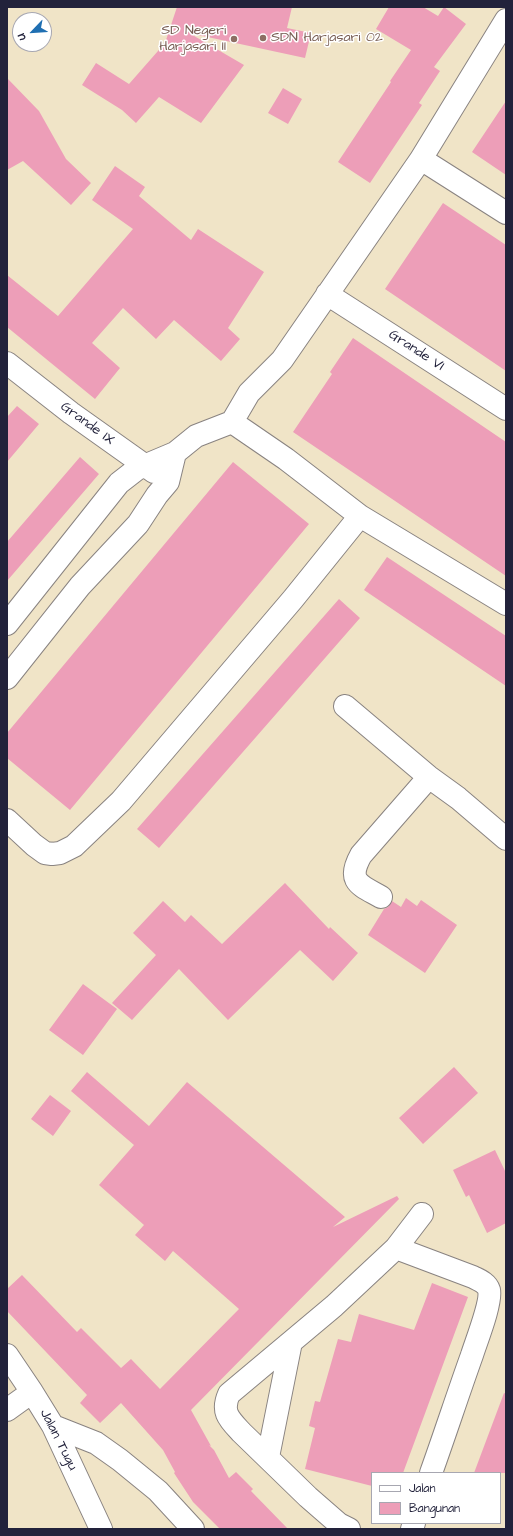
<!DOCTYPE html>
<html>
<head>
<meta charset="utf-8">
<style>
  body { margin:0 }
  #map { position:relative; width:513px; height:1536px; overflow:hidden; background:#f0e4c7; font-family:"Architects Daughter",sans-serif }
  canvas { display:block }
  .frame { position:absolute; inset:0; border:8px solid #22223b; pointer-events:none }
  .legend { position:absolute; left:371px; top:1472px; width:130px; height:52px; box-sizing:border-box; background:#fff; border:1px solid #a7a7b1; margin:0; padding:5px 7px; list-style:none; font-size:12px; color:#22223b }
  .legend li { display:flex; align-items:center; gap:8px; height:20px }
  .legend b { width:20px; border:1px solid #a7a7b1 }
  .north { position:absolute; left:12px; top:12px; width:40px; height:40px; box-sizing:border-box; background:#fff; border:1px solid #a7a7b1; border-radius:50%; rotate:245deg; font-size:11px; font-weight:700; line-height:16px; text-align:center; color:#22223b }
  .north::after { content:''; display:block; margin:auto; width:14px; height:18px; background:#1f6fb2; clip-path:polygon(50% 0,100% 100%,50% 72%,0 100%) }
</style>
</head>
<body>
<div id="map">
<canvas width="513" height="1536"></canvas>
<div class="frame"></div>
<ul class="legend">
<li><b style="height:5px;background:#fff"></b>Jalan</li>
<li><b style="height:11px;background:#ed9eb8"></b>Bangunan</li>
</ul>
<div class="north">U</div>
</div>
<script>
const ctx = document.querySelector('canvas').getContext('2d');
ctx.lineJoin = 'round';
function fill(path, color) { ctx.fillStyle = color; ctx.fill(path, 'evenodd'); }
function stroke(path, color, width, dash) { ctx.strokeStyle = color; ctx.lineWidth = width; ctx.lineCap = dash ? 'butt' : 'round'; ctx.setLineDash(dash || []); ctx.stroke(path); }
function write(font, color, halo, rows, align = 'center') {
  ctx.font = font + ' "Architects Daughter",sans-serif'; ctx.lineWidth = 3; ctx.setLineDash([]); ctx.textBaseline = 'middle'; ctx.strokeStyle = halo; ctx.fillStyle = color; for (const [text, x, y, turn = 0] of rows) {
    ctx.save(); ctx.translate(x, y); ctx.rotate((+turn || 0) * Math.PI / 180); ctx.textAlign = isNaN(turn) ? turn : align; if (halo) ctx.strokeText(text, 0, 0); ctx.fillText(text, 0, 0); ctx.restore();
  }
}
fill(new Path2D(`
  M 177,7 L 292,7 L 287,28 L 311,33 L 305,58 L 189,33 L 244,65 L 201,123 L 159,97 L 136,123 L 122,110 L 82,85 L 96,63 L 129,84 L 165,43 Z
  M 389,7 L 423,7 L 438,16 L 444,7 L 466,24 L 434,67 L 440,71 L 419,103 L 422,105 L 370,183 L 338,162 L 391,82 L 390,81 L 411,50 L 376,29 Z
  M 7,78 L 39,111 L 66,159 L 91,183 L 71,205 L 23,161 L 7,170 Z
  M 283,88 L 302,99 L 288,124 L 268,113 Z
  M 506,101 L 506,175 L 472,152 Z
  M 115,166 L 145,187 L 139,196 L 191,240 L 198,229 L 264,272 L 228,328 L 240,339 L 221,361 L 174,320 L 156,339 L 123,308 L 92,343 L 120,368 L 95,399 L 7,327 L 7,275 L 58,316 L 133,229 L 92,200 Z
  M 443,203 L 506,245 L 506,371 L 385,289 Z
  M 353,338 L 506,442 L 506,576 L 293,432 L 332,374 L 330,372 Z
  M 17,406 L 39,424 L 7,462 L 7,417 Z
  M 80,457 L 99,474 L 7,581 L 7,542 Z
  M 233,462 L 309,524 L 70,810 L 7,758 L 7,733 Z
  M 387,557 L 506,636 L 506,686 L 364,590 Z
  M 339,599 L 360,618 L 159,848 L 137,829 Z
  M 285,883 L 329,929 L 330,927 L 358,953 L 333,981 L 300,950 L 228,1020 L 179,969 L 132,1020 L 112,1003 L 156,955 L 133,933 L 163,901 L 185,922 L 191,915 L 222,944 Z
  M 406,898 L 417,906 L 421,900 L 457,925 L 425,973 L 368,935 L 384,909 L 388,907 L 392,901 L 401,907 Z
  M 83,984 L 117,1009 L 83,1055 L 49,1030 Z
  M 454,1067 L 478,1093 L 423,1144 L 399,1118 Z
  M 87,1072 L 149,1126 L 187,1082 L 345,1217 L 333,1227 L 397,1196 L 399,1199 L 191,1410 L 211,1446 L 209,1445 L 214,1450 L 229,1478 L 236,1472 L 253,1489 L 251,1491 L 288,1529 L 220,1529 L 193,1502 L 174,1473 L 175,1472 L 163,1450 L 121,1403 L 100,1423 L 80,1403 L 87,1395 L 7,1311 L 7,1289 L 22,1275 L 77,1332 L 81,1328 L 121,1368 L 131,1359 L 160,1389 L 239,1309 L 173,1251 L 165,1261 L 135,1235 L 144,1225 L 99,1185 L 134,1145 L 71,1091 Z
  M 50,1095 L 71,1111 L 53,1136 L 31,1119 Z
  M 495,1150 L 506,1173 L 506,1223 L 487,1233 L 469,1195 L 466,1197 L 453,1170 Z
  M 432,1283 L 468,1297 L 403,1473 L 372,1473 L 372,1486 L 305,1469 L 315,1428 L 309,1426 L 315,1401 L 320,1402 L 338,1339 L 351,1342 L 359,1314 L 414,1330 Z
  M 504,1393 L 506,1394 L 506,1473 L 474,1473 Z`), '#ed9eb8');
const street = new Path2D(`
  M 421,159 L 506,213
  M 327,294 L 506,409
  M 7,363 L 71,413 L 154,472
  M 232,422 L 286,459 L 360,516 L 506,604
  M 7,624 L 119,483 L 137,469 L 175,453 L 196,436 L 232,422 L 249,393 L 282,360 L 421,159 L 506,20
  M 7,678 L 80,586 L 138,524 L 157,495 L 168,482 L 175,453
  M 345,706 L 429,777 L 458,798 L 506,839
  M 7,820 L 34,845 L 45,853 L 52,854 L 60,853 L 74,846 L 121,801 L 293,599 L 360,516
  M 381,897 C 360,885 346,882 361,855 L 429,777
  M 396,1248 L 473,1277 C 479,1280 487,1283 489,1290 C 492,1302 476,1342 472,1355 C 458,1394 445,1434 431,1473
  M 7,1355 L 32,1392 L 53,1426 L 101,1529
  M 7,1410 L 32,1392
  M 53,1426 L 96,1443 L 120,1460 L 158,1491 L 193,1529
  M 268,1457 L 291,1342
  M 349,1529 L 339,1524 L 308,1497 L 241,1432 C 229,1419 221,1412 229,1394 L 334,1306 L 396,1248 L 422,1214
  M 412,1529 L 414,1523`);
stroke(street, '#898381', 24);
stroke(street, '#fff', 22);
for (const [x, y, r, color] of [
  [263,38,4,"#8d6e63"],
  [234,39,4,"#8d6e63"]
]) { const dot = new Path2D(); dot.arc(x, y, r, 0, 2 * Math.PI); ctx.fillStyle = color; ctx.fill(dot); stroke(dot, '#fff', 1.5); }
write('14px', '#785e54', '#fff', [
  ["SD Negeri",226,31],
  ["Harjasari II",226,47],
  ["SDN Harjasari 02",271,38,"left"]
], 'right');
write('14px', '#22223b', '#fff', [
  ["Grande VI",416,351,33],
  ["Grande IX",87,424,36],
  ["Jalan Tugu",58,1440,63]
]);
</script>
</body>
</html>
